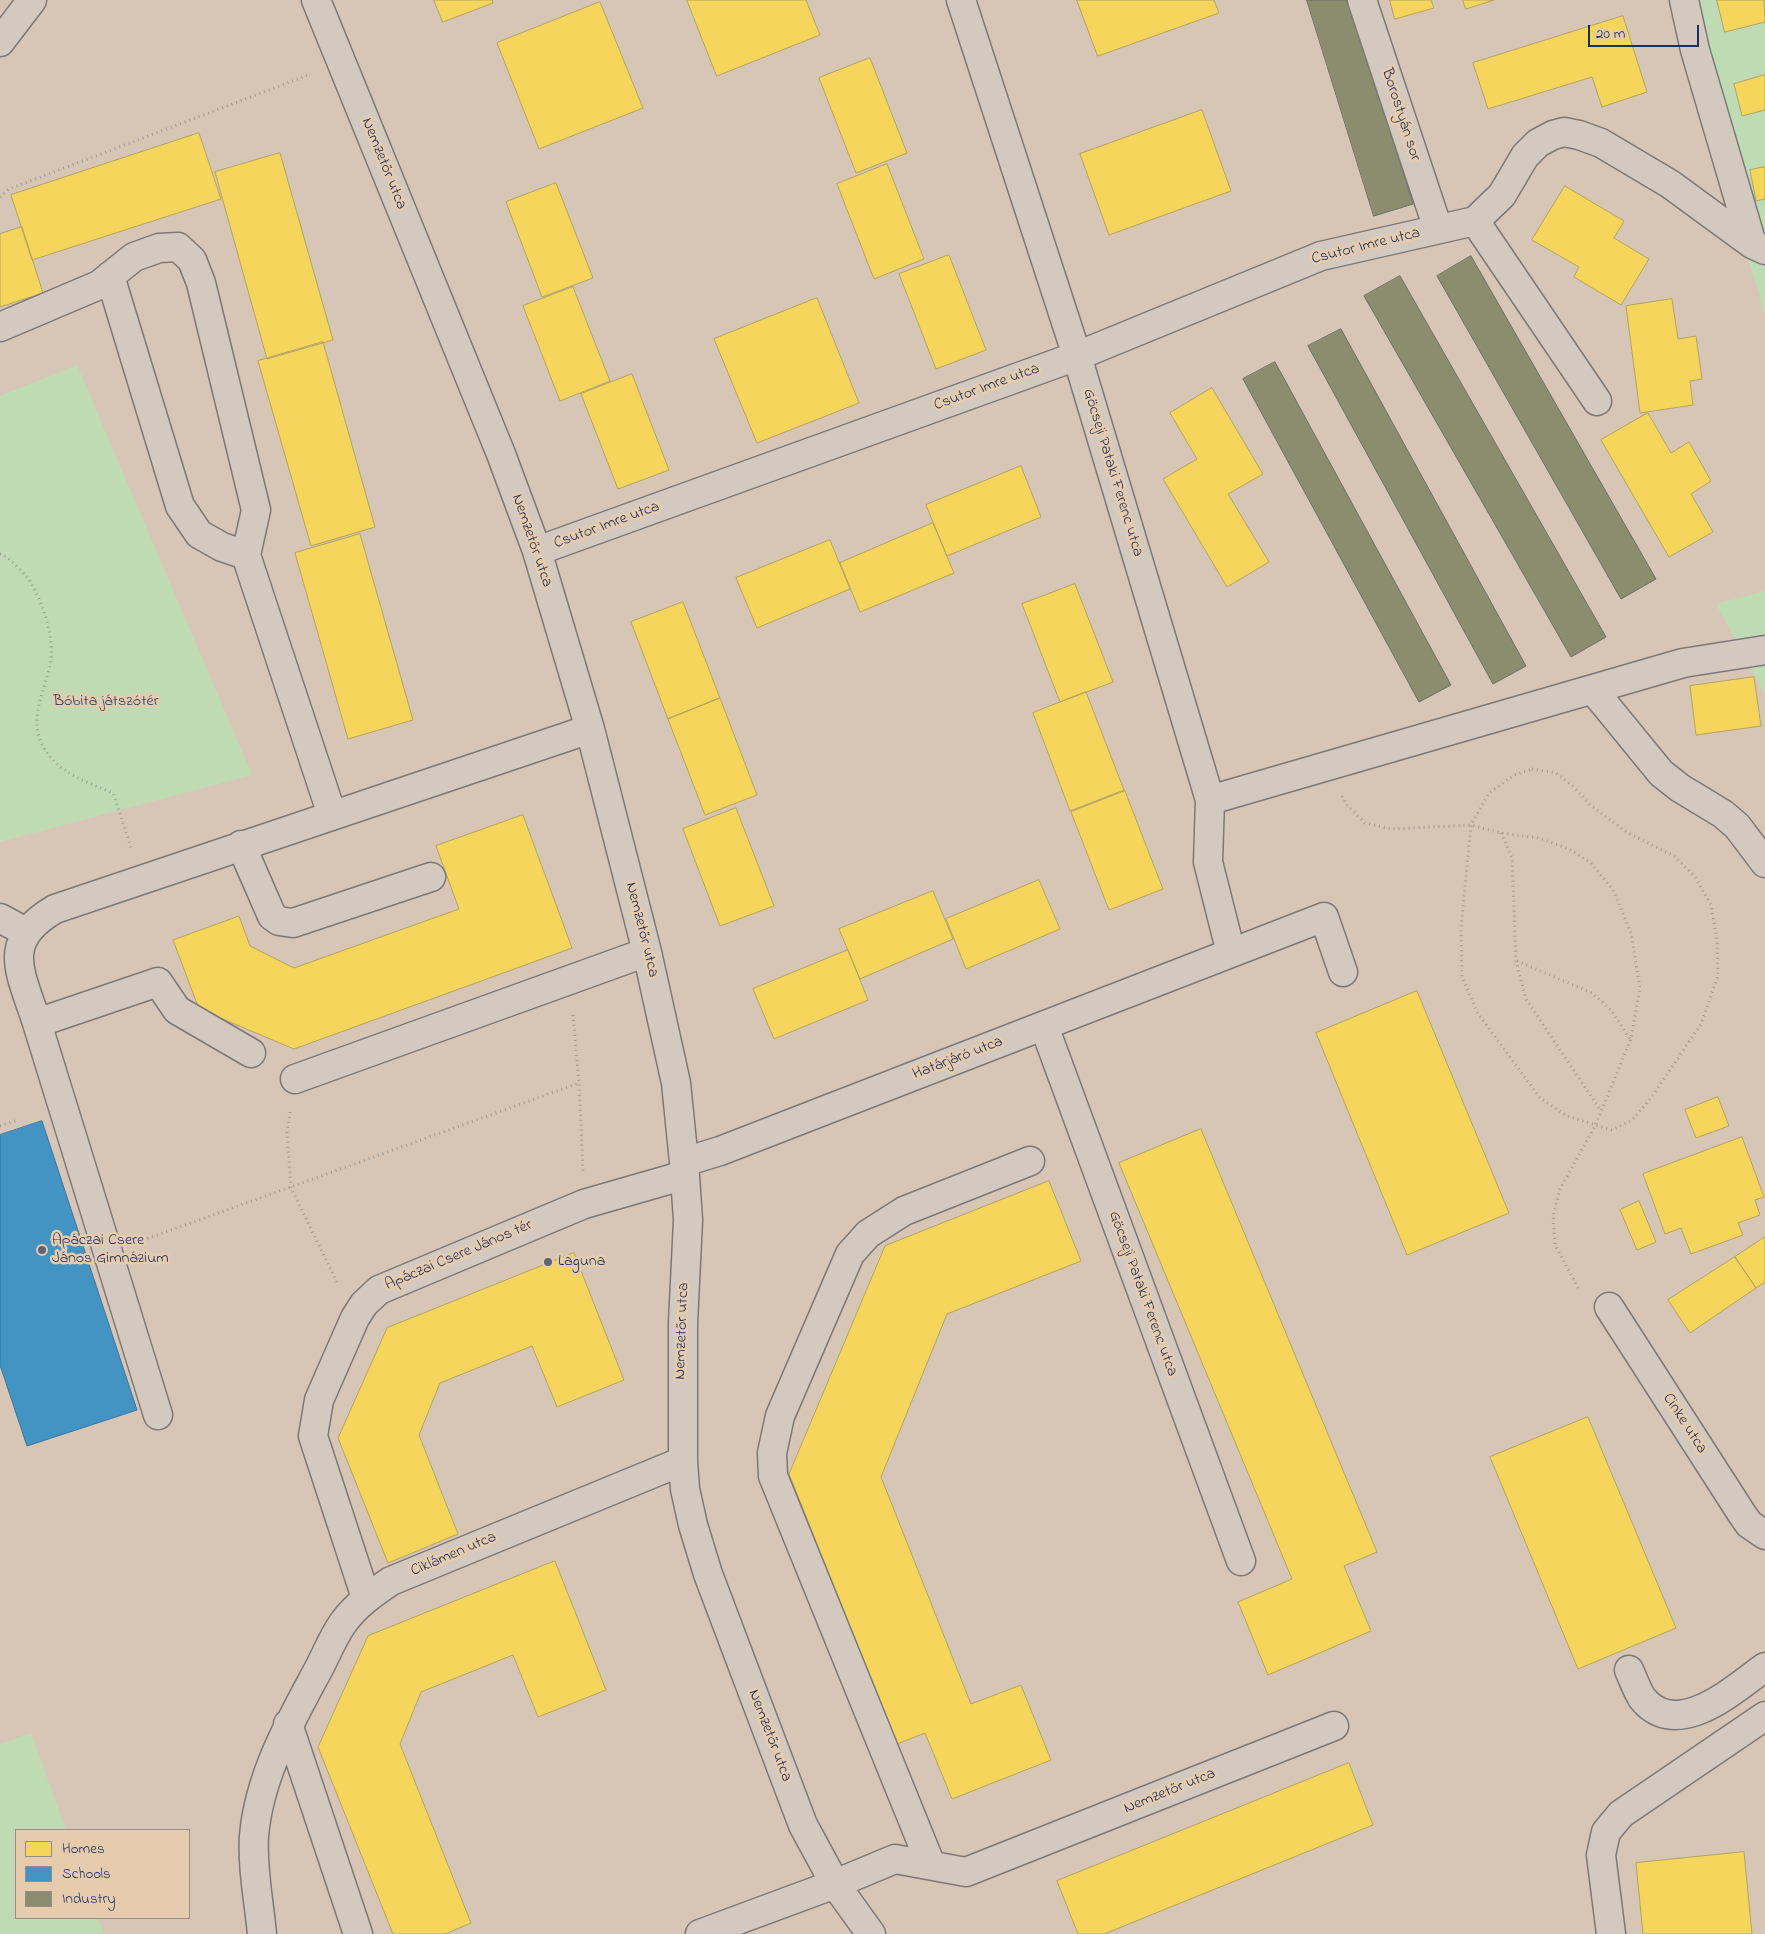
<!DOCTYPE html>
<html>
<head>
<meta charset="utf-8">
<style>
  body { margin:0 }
  #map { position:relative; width:1765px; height:1934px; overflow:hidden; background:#d7c6b5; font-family:"Indie Flower",sans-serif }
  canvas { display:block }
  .legend { position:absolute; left:15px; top:1829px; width:175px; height:90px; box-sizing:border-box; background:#e6cbad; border:1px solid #958d8d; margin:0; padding:6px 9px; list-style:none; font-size:15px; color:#1b2f5e }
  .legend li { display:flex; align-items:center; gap:10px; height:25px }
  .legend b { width:25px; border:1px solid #958d8d }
  .scale { position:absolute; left:1588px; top:25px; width:111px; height:22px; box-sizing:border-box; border:2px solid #1b2f5e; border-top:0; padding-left:6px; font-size:15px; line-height:18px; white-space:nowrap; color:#1b2f5e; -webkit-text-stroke:4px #e6cbad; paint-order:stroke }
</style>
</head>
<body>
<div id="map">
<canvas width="1765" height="1934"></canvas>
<ul class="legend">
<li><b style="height:14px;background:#f6d55c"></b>Homes</li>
<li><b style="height:14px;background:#4393c3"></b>Schools</li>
<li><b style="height:14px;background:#8c8c6e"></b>Industry</li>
</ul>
<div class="scale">20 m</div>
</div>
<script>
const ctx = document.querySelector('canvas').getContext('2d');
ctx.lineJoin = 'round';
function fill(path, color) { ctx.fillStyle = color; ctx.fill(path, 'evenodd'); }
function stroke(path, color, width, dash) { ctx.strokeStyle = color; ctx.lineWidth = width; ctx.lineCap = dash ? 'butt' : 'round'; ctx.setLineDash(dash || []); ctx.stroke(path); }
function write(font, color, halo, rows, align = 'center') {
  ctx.font = font + ' "Indie Flower",sans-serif'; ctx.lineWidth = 5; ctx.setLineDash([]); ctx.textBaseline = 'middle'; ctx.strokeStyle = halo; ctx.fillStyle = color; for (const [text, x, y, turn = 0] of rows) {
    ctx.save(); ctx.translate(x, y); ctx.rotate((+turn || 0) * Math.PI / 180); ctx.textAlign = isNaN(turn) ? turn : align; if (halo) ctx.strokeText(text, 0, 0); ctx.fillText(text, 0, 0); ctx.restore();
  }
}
fill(new Path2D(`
  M 1669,0 L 1765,0 L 1765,314 Z
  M 77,365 L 252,775 L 0,842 L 0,396 Z
  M 1765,591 L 1765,694 L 1716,604 Z
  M 31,1733 L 66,1830 L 16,1830 L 16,1918 L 98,1918 L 104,1934 L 0,1934 L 0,1744 Z`), '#bfdbb4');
const homes = new Path2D(`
  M 434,0 L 492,0 L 493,3 L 443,22 Z
  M 687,0 L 806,0 L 820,35 L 717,76 Z
  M 1077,0 L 1214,0 L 1219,13 L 1098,56 Z
  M 1390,0 L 1431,0 L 1434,8 L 1395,19 Z
  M 1463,0 L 1494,0 L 1466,9 Z
  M 1717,0 L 1764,0 L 1765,22 L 1725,32 Z
  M 600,2 L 643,108 L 539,149 L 497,43 Z
  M 1623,16 L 1647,92 L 1602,107 L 1592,77 L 1488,109 L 1473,63 Z
  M 870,58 L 907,153 L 856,173 L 819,78 Z
  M 1765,75 L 1765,110 L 1742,116 L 1734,84 Z
  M 1202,110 L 1231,191 L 1109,235 L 1080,154 Z
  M 199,133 L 221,199 L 32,260 L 11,195 Z
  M 280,153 L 333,340 L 267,359 L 215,172 Z
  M 887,164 L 924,259 L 874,279 L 837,184 Z
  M 1765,167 L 1765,199 L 1756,201 L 1750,170 Z
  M 556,183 L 593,278 L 542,297 L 506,202 Z
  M 1565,186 L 1624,221 L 1614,238 L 1649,259 L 1621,305 L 1574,277 L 1579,267 L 1532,240 Z
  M 22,227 L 43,293 L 0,307 L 0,234 Z
  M 949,255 L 986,350 L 936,369 L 899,274 Z
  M 573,287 L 610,381 L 560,401 L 523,306 Z
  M 817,298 L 859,403 L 757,443 L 714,339 Z
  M 1672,299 L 1678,339 L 1696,336 L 1702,379 L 1690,381 L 1693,405 L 1640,413 L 1626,306 Z
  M 323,342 L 375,527 L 311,546 L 258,361 Z
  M 632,374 L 669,470 L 618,489 L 581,394 Z
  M 1212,388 L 1263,474 L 1228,494 L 1269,562 L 1227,587 L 1163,479 L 1197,459 L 1170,413 Z
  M 1648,413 L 1671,453 L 1689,442 L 1711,481 L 1691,494 L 1713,532 L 1669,557 L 1601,440 Z
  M 1021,466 L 1041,517 L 947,556 L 926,505 Z
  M 933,523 L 954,573 L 860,612 L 840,563 Z
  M 360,534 L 413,720 L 348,739 L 295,553 Z
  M 830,540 L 850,589 L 757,628 L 736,578 Z
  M 1075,584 L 1113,682 L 1060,702 L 1022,604 Z
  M 683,602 L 720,698 L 668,719 L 631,622 Z
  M 1754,677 L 1761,726 L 1696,735 L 1690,686 Z
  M 1086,692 L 1124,790 L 1070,811 L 1033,713 Z
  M 720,698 L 757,795 L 705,815 L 668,719 Z
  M 1125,791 L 1163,889 L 1109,910 L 1071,812 Z
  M 736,808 L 774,906 L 720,926 L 683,829 Z
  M 523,815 L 572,948 L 294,1049 L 199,1009 L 173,940 L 239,916 L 250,946 L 294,968 L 459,909 L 436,846 Z
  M 1039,880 L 1060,929 L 966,969 L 946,919 Z
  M 933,891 L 953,939 L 860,979 L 839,929 Z
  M 848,950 L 868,1000 L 774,1039 L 753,989 Z
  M 1417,991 L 1509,1213 L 1407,1255 L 1316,1033 Z
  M 1718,1097 L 1729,1126 L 1696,1138 L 1685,1110 Z
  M 1201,1129 L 1377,1552 L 1344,1566 L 1371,1631 L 1268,1675 L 1238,1602 L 1292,1579 L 1119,1163 Z
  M 1742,1137 L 1764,1197 L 1755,1200 L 1760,1215 L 1738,1223 L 1743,1235 L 1691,1254 L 1681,1228 L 1665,1234 L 1643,1174 Z
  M 1049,1181 L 1081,1261 L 947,1314 L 881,1477 L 971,1704 L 1021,1685 L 1051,1760 L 952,1799 L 925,1733 L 897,1744 L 789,1474 L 885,1246 Z
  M 1639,1201 L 1656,1242 L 1637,1250 L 1620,1210 Z
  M 1765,1237 L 1765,1282 L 1756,1288 L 1735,1257 Z
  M 574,1253 L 624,1380 L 557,1407 L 532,1346 L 440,1383 L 419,1435 L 458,1534 L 388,1563 L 338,1438 L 387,1328 Z
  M 1735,1257 L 1756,1288 L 1690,1333 L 1668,1300 Z
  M 1588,1417 L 1676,1628 L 1578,1669 L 1490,1457 Z
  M 555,1561 L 606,1690 L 538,1717 L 513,1655 L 421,1692 L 400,1744 L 471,1923 L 445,1934 L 393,1934 L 318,1747 L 368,1636 Z
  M 1349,1763 L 1373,1825 L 1104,1934 L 1078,1934 L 1057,1881 Z
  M 1744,1852 L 1752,1934 L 1643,1934 L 1636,1863 Z`);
fill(homes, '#f6d55c');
stroke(homes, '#b4a35d', 1);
const schools = new Path2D(`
  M 42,1121 L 137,1410 L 27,1446 L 0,1365 L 0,1135 Z`);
fill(schools, '#4393c3');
stroke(schools, '#3775a5', 1);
const industry = new Path2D(`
  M 1307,0 L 1349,0 L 1413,204 L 1374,216 Z
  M 1471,256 L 1656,579 L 1621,599 L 1437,276 Z
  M 1400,276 L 1606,637 L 1571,657 L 1364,296 Z
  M 1341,329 L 1526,666 L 1493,684 L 1308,346 Z
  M 1275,362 L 1451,685 L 1419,702 L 1243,379 Z`);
fill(industry, '#8c8c6e');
stroke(industry, '#6a7069', 1);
const minor = new Path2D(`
  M 316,0 L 501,454 L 537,551 L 590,729 L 647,952 L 676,1083 L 684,1162 L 688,1220 L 683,1323 L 683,1461 L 685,1489 L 693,1525 L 708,1574 L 803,1825 L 835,1884 L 871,1934
  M 961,0 L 1077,356 L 1210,800 L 1208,862 L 1231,953
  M 1362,0 L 1438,229
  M 1684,0 L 1695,50 L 1752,244
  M 0,42 L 32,0
  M 1475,221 L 1597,401
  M 110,276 L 180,506 L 199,534 L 222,547 L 246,555
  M 0,327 L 99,285 L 134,257 L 159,248 L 178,247 L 192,260 L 201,283 L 256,510 L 246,555 L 332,815
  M 537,551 L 1077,356 L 1321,256 L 1475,221 L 1502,195 L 1525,156 L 1538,143 L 1553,135 L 1564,132 L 1579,135 L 1601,143 L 1670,184 L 1752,244 L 1765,250
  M 1594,691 L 1661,773 L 1680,788 L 1723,814 L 1737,826 L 1765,863
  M 1210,800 L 1683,663 L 1765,650
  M 241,845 L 272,916 L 279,921 L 293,923 L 431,877
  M 0,918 L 24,931
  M 37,1023 L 158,1415
  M 1044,1026 L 1241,1561
  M 251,1053 L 177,1010 L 158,982 L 37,1023 C 20,971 0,941 55,909 L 590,729
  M 295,1079 L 647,952
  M 684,1162 L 720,1151 L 1324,917 L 1343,972
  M 1609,1307 L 1742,1514 L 1749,1524 L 1765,1535
  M 366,1598 L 313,1436 L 319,1400 L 355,1318 L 364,1304 L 379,1290 L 584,1204 L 685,1175
  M 1629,1670 C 1633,1679 1637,1690 1642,1698 C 1677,1742 1734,1689 1765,1667
  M 288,1724 L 358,1934
  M 931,1865 L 773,1476 L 772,1453 L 780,1416 L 850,1254 L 868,1234 L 904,1211 L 1030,1161
  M 262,1934 C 259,1902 252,1868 254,1836 C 259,1776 290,1722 318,1670 C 326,1655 333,1637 343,1623 C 356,1605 373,1593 391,1581 L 683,1461
  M 700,1934 L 835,1884 L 895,1859 L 966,1872 L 1334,1726
  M 1611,1934 L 1601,1855 L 1606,1832 L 1621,1814 L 1765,1716`);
stroke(minor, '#7c7879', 31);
stroke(new Path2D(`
  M 0,197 L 9,189 L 311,74
  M 0,554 C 10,557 19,569 26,576 C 41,595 54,635 51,659 C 47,689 26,718 44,748 C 59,774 87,782 113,793 L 131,848
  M 1532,769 L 1556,773 L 1574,787 L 1590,805 L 1628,833 L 1674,856 L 1695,877 L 1711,905 L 1717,941 L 1718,976 L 1701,1024 L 1651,1098 L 1632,1120 L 1612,1130 L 1567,1116 L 1540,1098 L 1477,1012 L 1462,977 L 1461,928 L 1471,825 L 1489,793 L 1514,775 Z
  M 1342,796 L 1347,805 L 1365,823 L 1392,829 L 1471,825 L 1501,833 L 1539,838 L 1569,849 L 1591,863 L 1613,890 L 1631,933 L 1640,988 L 1631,1039 L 1595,1126 L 1560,1189 L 1553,1216 L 1555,1245 L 1580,1291
  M 1501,833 L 1512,858 L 1516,961 L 1526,999 L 1601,1111
  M 1517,961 L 1592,993 L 1611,1010 L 1630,1039
  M 573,1015 L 579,1083 L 583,1171
  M 290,1112 L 287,1132 L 291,1188 L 338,1284
  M 0,1126 L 18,1120
  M 138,1242 L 579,1083`), '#9c9896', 3, [1, 4]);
stroke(minor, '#d4c9be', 28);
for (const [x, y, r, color] of [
  [42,1250,5,"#5d647c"],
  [548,1262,5,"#5d647c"]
]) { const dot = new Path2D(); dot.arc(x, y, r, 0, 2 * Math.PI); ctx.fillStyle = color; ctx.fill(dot); stroke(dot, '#e6cbad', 2); }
write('16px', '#1b2f5e', '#e6cbad', [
  ["Borostyán sor",1400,115,72],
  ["Nemzetőr utca",383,164,68],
  ["Csutor Imre utca",1366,247,-14],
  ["Csutor Imre utca",987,388,-20],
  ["Göcseji Pataki Ferenc utca",1112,473,73],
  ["Csutor Imre utca",607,526,-20],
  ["Nemzetőr utca",531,541,71],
  ["Nemzetőr utca",641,930,76],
  ["Határjáró utca",958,1059,-21],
  ["Apáczai Csere János tér",459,1256,-23],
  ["Göcseji Pataki Ferenc utca",1142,1294,70],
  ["Nemzetőr utca",683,1331,-88],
  ["Cinke utca",1684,1424,57],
  ["Ciklámen utca",454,1555,-23],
  ["Nemzetőr utca",769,1736,69],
  ["Nemzetőr utca",1170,1792,-22]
]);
write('16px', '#294267', '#e6cbad', [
  ["Bóbita játszótér",106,702]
]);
write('16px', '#1b2f5e', '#e6cbad', [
  ["Apáczai Csere",52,1241],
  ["János Gimnázium",52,1259],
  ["Laguna",558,1262]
], 'left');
</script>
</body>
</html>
